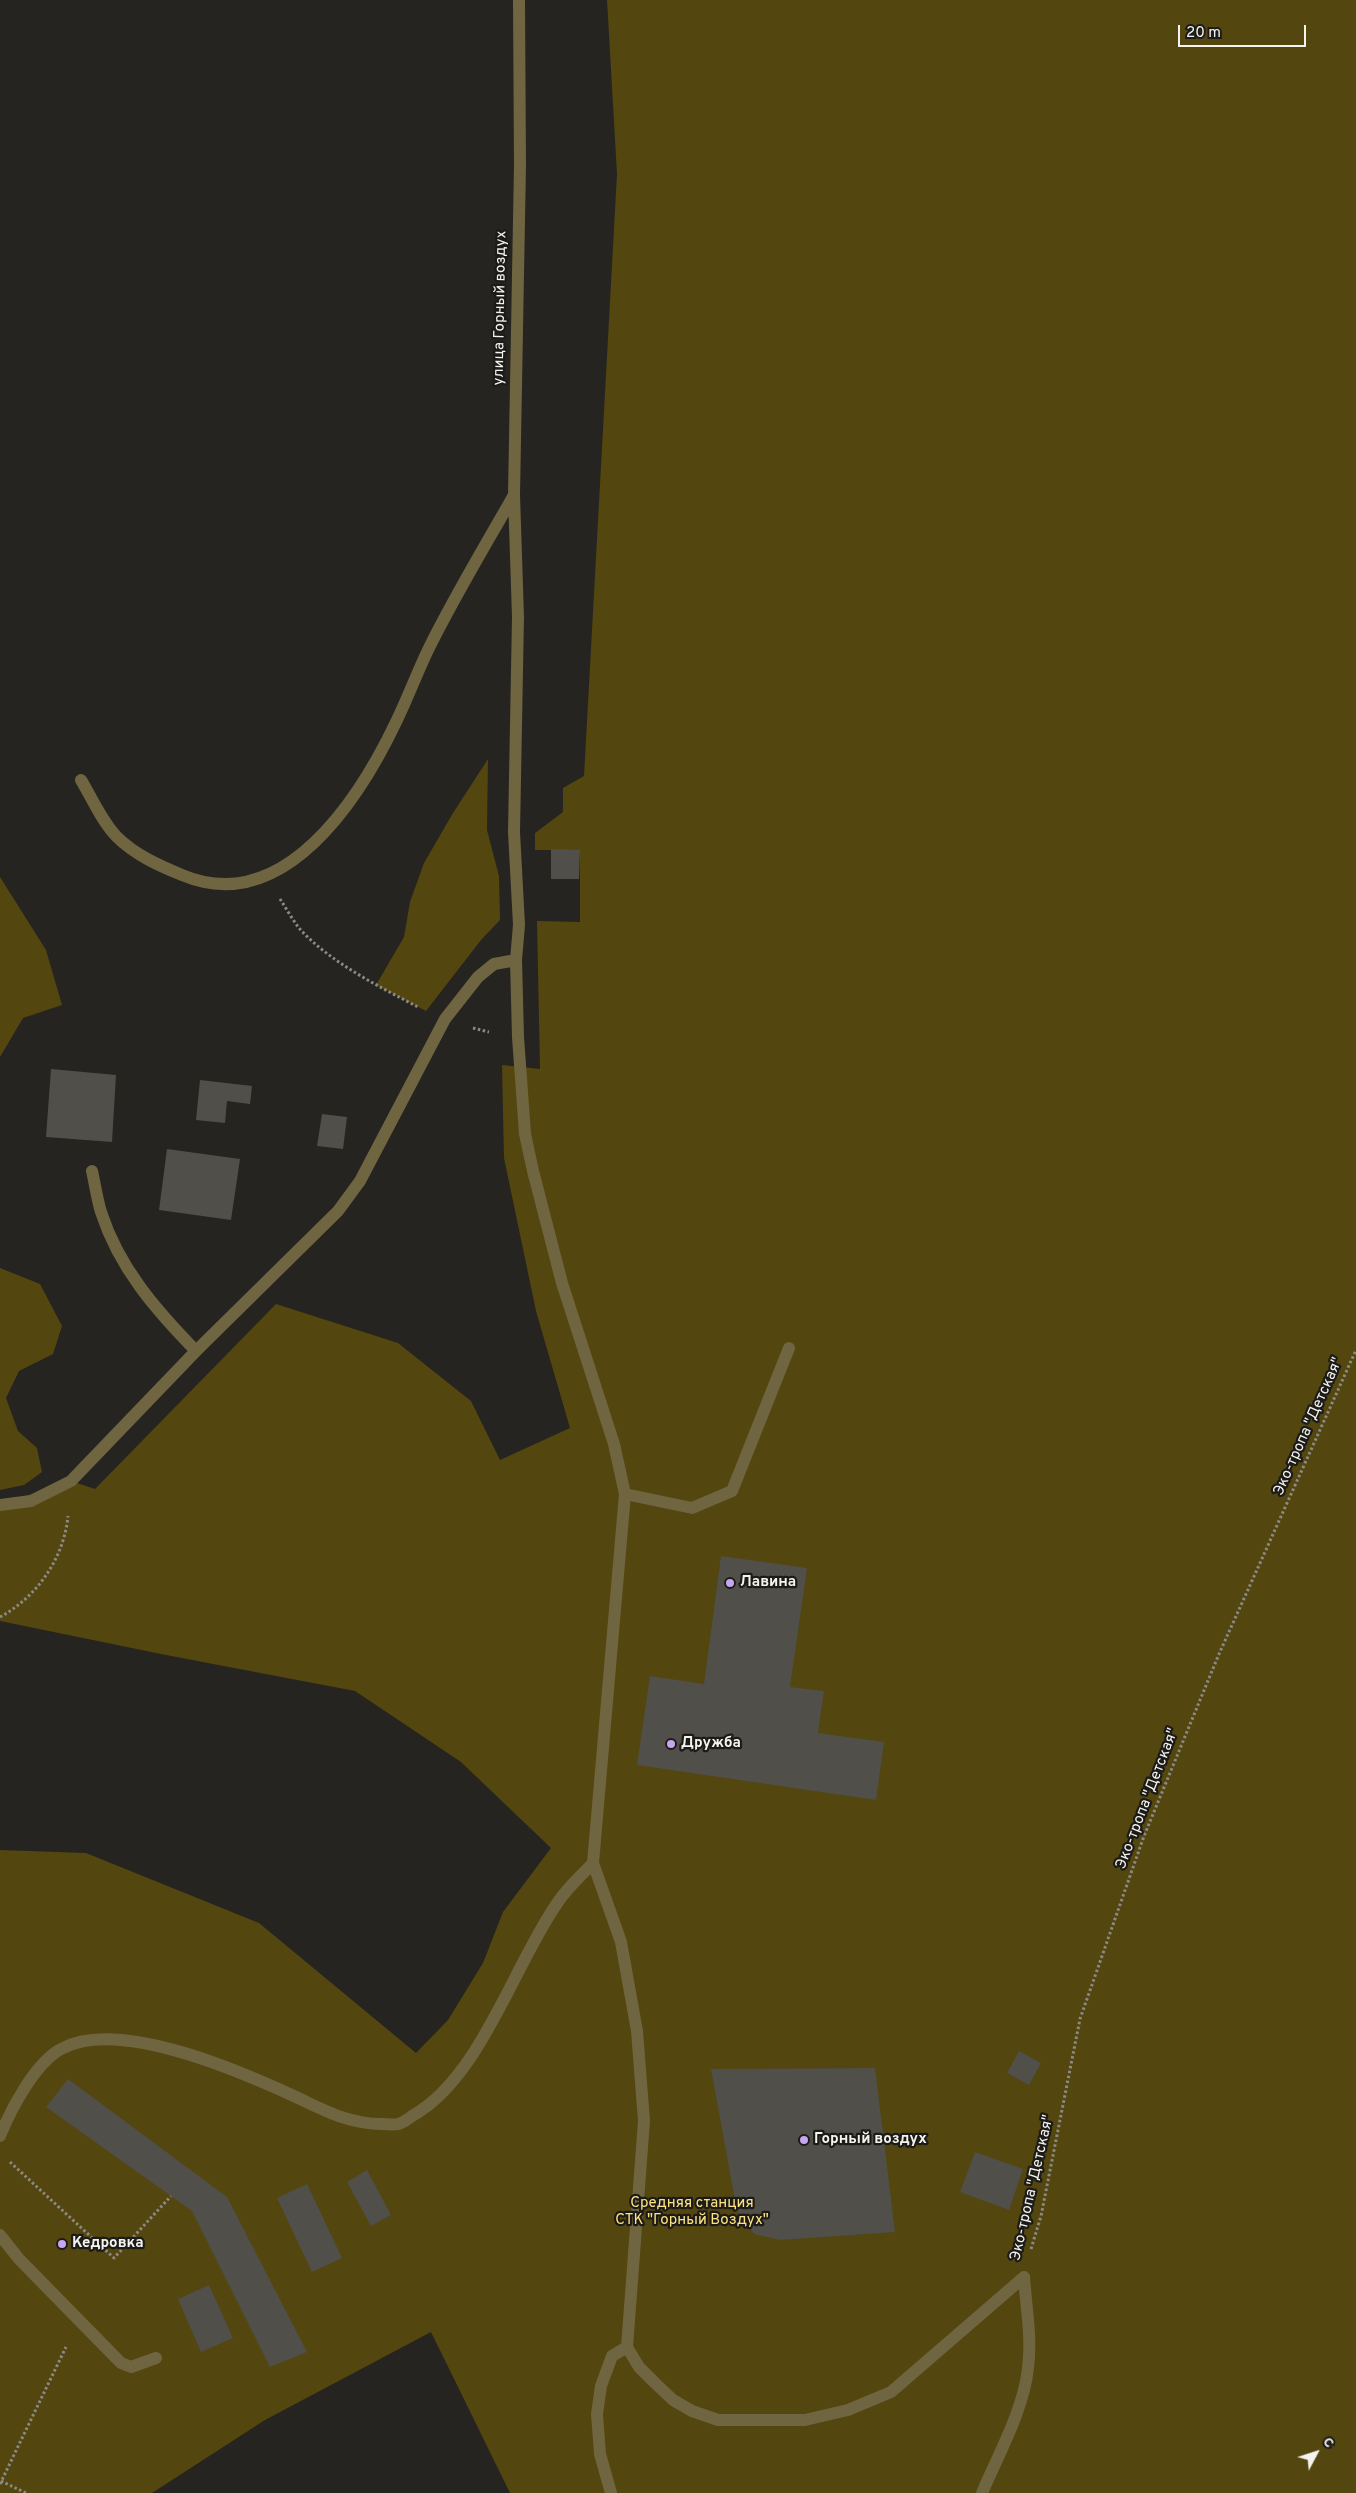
<!DOCTYPE html>
<html>
<head>
<meta charset="utf-8">
<style>
  body { margin:0 }
  #map { position:relative; width:1356px; height:2493px; overflow:hidden; background:#262420; font-family:Overpass,sans-serif }
  canvas { display:block }
  .north { position:absolute; left:1291px; top:2428px; width:50px; height:50px; -webkit-text-stroke:4px #1c1b17; paint-order:stroke; rotate:50deg; font-size:14px; font-weight:700; line-height:20px; text-align:center; color:#f4f3f0 }
  .north::after { content:''; display:block; margin:auto; width:18px; height:22px; background:#f4f3f0; clip-path:polygon(50% 0,100% 100%,50% 72%,0 100%) }
  .scale { position:absolute; left:1178px; top:25px; width:128px; height:22px; box-sizing:border-box; border:2px solid #f4f3f0; border-top:0; padding-left:6px; font-size:15px; line-height:18px; white-space:nowrap; color:#f4f3f0; -webkit-text-stroke:4px #1c1b17; paint-order:stroke }
</style>
</head>
<body>
<div id="map">
<canvas width="1356" height="2493"></canvas>
<div class="north">С</div>
<div class="scale">20 m</div>
</div>
<script>
const ctx = document.querySelector('canvas').getContext('2d');
ctx.lineJoin = 'round';
function fill(path, color) { ctx.fillStyle = color; ctx.fill(path, 'evenodd'); }
function stroke(path, color, width, dash) { ctx.strokeStyle = color; ctx.lineWidth = width; ctx.lineCap = dash ? 'butt' : 'round'; ctx.setLineDash(dash || []); ctx.stroke(path); }
function write(font, color, halo, rows, align = 'center') {
  ctx.font = font + ' Overpass,sans-serif'; ctx.lineWidth = 4.5; ctx.setLineDash([]); ctx.textBaseline = 'middle'; ctx.strokeStyle = halo; ctx.fillStyle = color; for (const [text, x, y, turn = 0] of rows) {
    ctx.save(); ctx.translate(x, y); ctx.rotate((+turn || 0) * Math.PI / 180); ctx.textAlign = isNaN(turn) ? turn : align; if (halo) ctx.strokeText(text, 0, 0); ctx.fillText(text, 0, 0); ctx.restore();
  }
}
fill(new Path2D(`
  M 607,0 L 1356,0 L 1356,2493 L 510,2493 L 431,2332 L 265,2420 L 152,2493 L 0,2493 L 0,1850 L 86,1853 L 259,1923 L 416,2053 L 448,2020 L 483,1963 L 503,1912 L 551,1848 L 461,1762 L 355,1691 L 166,1655 L 0,1621 L 0,1505 L 71,1481 L 95,1489 L 276,1304 L 398,1343 L 471,1401 L 500,1460 L 570,1428 L 536,1311 L 504,1158 L 502,1065 L 540,1069 L 537,921 L 580,922 L 580,850 L 535,850 L 535,833 L 563,812 L 563,788 L 584,776 L 617,174 Z
  M 488,759 L 487,830 L 499,876 L 500,920 L 481,940 L 426,1011 L 376,985 L 404,937 L 410,902 L 424,863 L 453,813 Z
  M 0,877 L 46,950 L 62,1005 L 23,1018 L 0,1057 Z
  M 0,1268 L 40,1284 L 62,1326 L 53,1354 L 19,1371 L 6,1398 L 18,1431 L 37,1448 L 42,1472 L 24,1485 L 0,1490 Z`), '#53460f');
fill(new Path2D(`
  M 551,849 L 580,850 L 579,879 L 551,879 Z
  M 51,1069 L 116,1075 L 112,1142 L 46,1137 Z
  M 200,1080 L 252,1086 L 250,1104 L 227,1101 L 225,1123 L 196,1120 Z
  M 322,1114 L 347,1117 L 343,1149 L 317,1146 Z
  M 167,1149 L 240,1159 L 231,1220 L 159,1210 Z
  M 721,1556 L 807,1568 L 790,1687 L 824,1691 L 818,1733 L 884,1742 L 876,1800 L 637,1765 L 650,1676 L 704,1684 Z
  M 1019,2051 L 1041,2063 L 1029,2085 L 1007,2073 Z
  M 875,2068 L 895,2232 L 780,2240 L 754,2234 L 737,2211 L 711,2069 Z
  M 68,2079 L 227,2197 L 307,2352 L 270,2367 L 192,2211 L 46,2107 Z
  M 975,2152 L 1023,2169 L 1009,2210 L 960,2192 Z
  M 367,2170 L 391,2215 L 371,2226 L 347,2182 Z
  M 307,2184 L 342,2258 L 312,2272 L 277,2198 Z
  M 209,2285 L 233,2338 L 201,2352 L 178,2299 Z`), '#504f49');
stroke(new Path2D(`
  M 280,899 C 286,908 292,919 299,928 C 329,962 380,987 418,1007
  M 473,1028 L 489,1032
  M 0,1617 C 37,1597 64,1558 68,1516
  M 10,2162 L 114,2258 L 171,2196
  M 1031,2249 L 1041,2216 L 1080,2019 L 1144,1836 L 1219,1654 L 1356,1350
  M 1,2481 L 26,2493
  M 0,2484 L 66,2347`), '#8c8a87', 3, [2.5, 2.5]);
stroke(new Path2D(`
  M 519,0 L 520,165 L 514,495 L 518,617 L 514,832 L 519,925 L 516,960 L 518,1037 L 525,1134 L 533,1171 L 562,1283 L 614,1444 L 625,1494 L 593,1863 L 621,1942 L 637,2031 L 644,2121 L 627,2347 L 639,2367 L 655,2383 L 673,2400 L 692,2411 L 718,2420 L 805,2420 L 848,2410 L 891,2392 L 1024,2277
  M 81,780 C 92,798 102,822 117,837 C 135,855 160,866 182,875 C 284,918 360,798 397,720 C 408,697 417,673 428,650 C 454,597 485,546 514,495
  M 92,1171 C 95,1184 97,1199 101,1212 C 119,1268 156,1310 196,1351
  M 625,1494 L 692,1508 L 732,1491 L 789,1348
  M 0,1505 L 31,1501 L 71,1481 L 196,1351 L 338,1211 L 360,1181 L 445,1019 L 478,977 L 494,964 L 516,960
  M 0,2136 C 11,2109 35,2063 61,2049 C 118,2017 242,2072 296,2097 C 326,2111 349,2124 382,2124 C 387,2124 394,2125 398,2124 C 403,2123 408,2119 412,2116 C 480,2079 514,1964 558,1902 C 567,1888 581,1876 593,1863
  M 0,2235 L 19,2259 L 121,2363 L 131,2367 L 156,2358
  M 611,2493 L 600,2454 L 597,2414 L 601,2386 L 612,2356 L 627,2347
  M 982,2493 C 998,2455 1024,2409 1028,2368 C 1032,2338 1026,2307 1024,2277`), '#706541', 12);
for (const [x, y, r, color] of [
  [730,1583,5,"#c6a6f0"],
  [671,1744,5,"#c6a6f0"],
  [804,2140,5,"#c6a6f0"],
  [62,2244,5,"#c6a6f0"]
]) { const dot = new Path2D(); dot.arc(x, y, r, 0, 2 * Math.PI); ctx.fillStyle = color; ctx.fill(dot); stroke(dot, '#1c1b17', 2); }
write('15px', '#f4f3f0', '#1c1b17', [
  ["улица Горный воздух",501,308,-89],
  ["Эко-тропа \"Детская\"",1309,1427,-66],
  ["Эко-тропа \"Детская\"",1148,1799,-69],
  ["Эко-тропа \"Детская\"",1033,2188,-77]
]);
write('bold 15px', '#f4f3f0', '#1c1b17', [
  ["Лавина",740,1583],
  ["Дружба",681,1744],
  ["Горный воздух",814,2140],
  ["Кедровка",72,2244]
], 'left');
write('15px', '#fee382', '#1c1b17', [
  ["Средняя станция",692,2204],
  ["СТК \"Горный Воздух\"",692,2221]
]);
</script>
</body>
</html>
